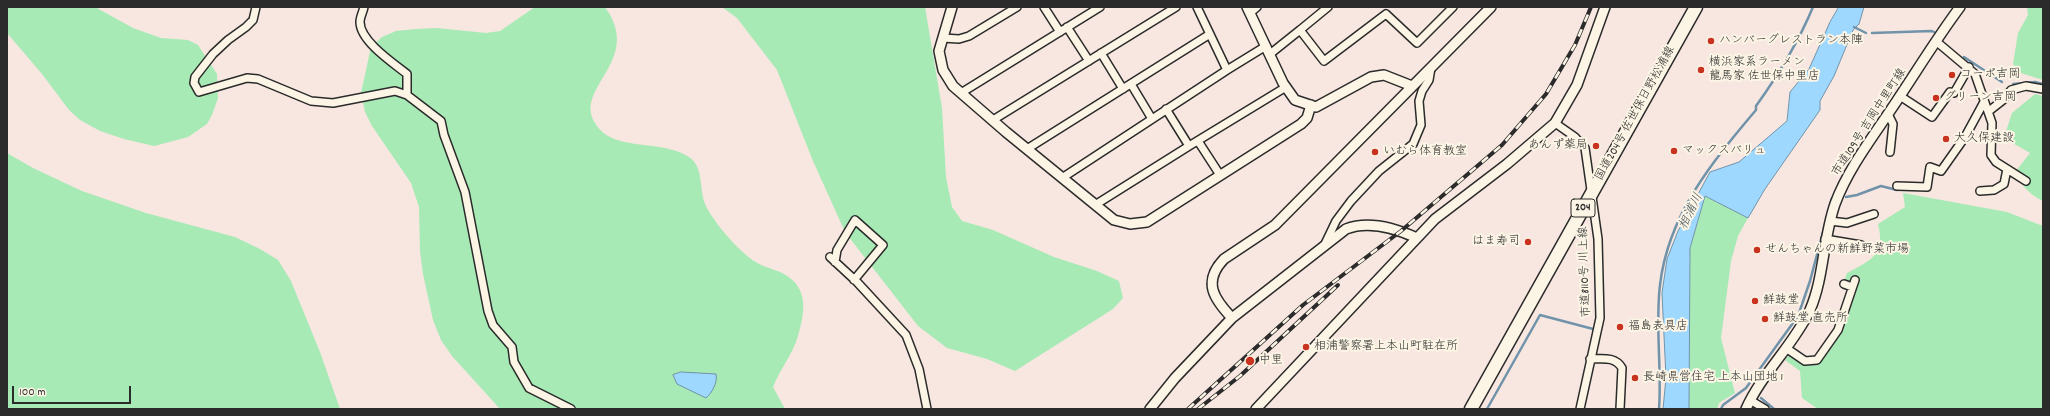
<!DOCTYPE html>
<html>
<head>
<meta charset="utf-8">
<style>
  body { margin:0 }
  #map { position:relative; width:2050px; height:416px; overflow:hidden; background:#f7e7e0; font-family:Dekko,sans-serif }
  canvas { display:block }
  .frame { position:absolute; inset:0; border:8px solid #2b2b2b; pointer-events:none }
  .scale { position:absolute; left:12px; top:386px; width:119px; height:18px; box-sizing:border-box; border:2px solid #2b2b2b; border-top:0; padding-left:5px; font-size:12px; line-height:14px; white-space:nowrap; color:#2b2b2b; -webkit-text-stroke:3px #fcf5e5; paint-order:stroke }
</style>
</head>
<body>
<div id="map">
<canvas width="2050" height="416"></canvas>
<div class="frame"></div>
<div class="scale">100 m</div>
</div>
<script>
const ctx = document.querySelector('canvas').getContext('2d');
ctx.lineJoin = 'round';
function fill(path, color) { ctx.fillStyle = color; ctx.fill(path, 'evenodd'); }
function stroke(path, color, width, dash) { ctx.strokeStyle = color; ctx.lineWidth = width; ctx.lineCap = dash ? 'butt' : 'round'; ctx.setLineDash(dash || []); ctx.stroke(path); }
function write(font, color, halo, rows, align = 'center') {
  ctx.font = font + ' Dekko,"Klee One",sans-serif'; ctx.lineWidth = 4; ctx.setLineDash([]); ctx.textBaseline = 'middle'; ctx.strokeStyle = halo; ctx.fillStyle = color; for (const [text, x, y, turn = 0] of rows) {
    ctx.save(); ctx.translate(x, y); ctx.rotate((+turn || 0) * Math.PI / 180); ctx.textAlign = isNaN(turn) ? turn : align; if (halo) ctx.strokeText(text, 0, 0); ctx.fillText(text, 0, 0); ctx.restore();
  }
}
fill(new Path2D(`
  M 7,7 L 95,7 L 133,28 L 161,38 L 188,40 L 198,45 L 217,74 L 218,98 L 212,115 L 207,124 L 188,137 L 154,146 L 124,139 L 100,131 L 80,120 L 69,110 L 42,74 L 7,33 Z
  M 535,7 L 605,7 C 644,61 573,87 595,123 C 612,153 660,138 689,157 C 704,167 699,189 705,204 C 707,209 711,215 714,219 C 724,234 744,256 759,264 C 767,268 777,270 784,274 C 809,288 805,312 798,336 C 793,354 780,369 773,387 L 785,409 L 500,409 L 452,356 L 441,340 L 433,320 L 423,274 L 420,251 L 419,207 L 411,183 L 372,126 L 365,112 L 361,93 L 371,47 L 382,37 L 396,31 L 416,29 L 437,28 L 486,33 L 500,31 Z
  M 722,7 L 925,7 L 942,108 L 946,177 L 952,207 L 962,221 L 993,230 L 1054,257 L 1097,271 L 1119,281 L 1123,298 L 1113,309 L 1015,371 L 987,359 L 947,348 L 918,326 L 845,232 L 813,161 L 777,70 L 737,18 Z
  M 2027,7 L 2043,7 L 2043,80 L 2021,73 L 2013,64 L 2018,33 L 2028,15 Z
  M 2035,94 L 2043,96 L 2043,201 C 2028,194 2021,185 2016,171 L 2030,153 L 2004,138 L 2012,113 Z
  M 7,153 L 33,168 L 82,191 L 146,213 L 235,237 L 260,249 L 278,260 L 291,281 L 320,352 L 340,409 L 7,409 Z
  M 1903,193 L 2007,212 L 2043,226 L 2043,409 L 1818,409 L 1802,398 L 1800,371 L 1785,360 L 1790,354 L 1805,365 L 1819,363 L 1840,333 L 1857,281 L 1852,279 L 1849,283 L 1844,281 L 1847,273 C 1871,260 1886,255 1878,224 L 1905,207 Z
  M 1705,196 L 1748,218 L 1738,236 L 1731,261 L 1721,338 L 1735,393 L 1719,403 L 1717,409 L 1689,409 L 1690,248 Z`), '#a7eab5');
const water = new Path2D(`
  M 1839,7 L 1864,7 L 1859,24 L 1853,30 L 1834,76 L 1820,101 L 1820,110 L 1765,189 L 1748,218 L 1705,196 L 1690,248 L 1689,409 L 1663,409 L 1666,378 L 1662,293 L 1667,259 L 1678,231 L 1710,172 L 1739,162 L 1787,121 L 1790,92 L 1809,69 L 1830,22 Z
  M 681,372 L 716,374 C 718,382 712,393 706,398 L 677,384 L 673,375 Z`);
fill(water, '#9fd8ff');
stroke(water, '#7193aa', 1);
stroke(new Path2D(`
  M 1854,27 L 1866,33
  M 1872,33 L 1932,31 L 1936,33
  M 1964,57 L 2002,82
  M 2013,84 L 2035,82 L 2043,84
  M 1846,197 L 1857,195 L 1881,186 L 1897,190
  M 1761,398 L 1774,409
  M 1487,409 L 1540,315 L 1597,330
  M 1659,409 C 1662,368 1655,326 1660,285 C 1668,215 1712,162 1756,110 L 1756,106 C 1779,74 1798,43 1813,7
  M 1721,409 L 1723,405 L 1746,388 L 1798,316 L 1810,281 L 1832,198`), '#7193aa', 2.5);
const minor = new Path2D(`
  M 256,7 L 253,20 L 246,27 L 228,40 L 213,54 L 195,77 L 194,83 L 199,92 L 247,78 L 258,79 L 311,101 L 333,103 L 395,91 L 407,95 L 441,121 L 444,135 L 465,192 L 488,311 L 493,325 L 512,347 L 514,362 L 529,388 L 571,409
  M 364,7 C 363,12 360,17 360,22 C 360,41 393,63 407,74 L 407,95
  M 1044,7 L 1060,32
  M 1328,7 L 1300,30 L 1324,61 L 1386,14 L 1417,43 L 1453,7
  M 1250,13 L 1257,7
  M 1067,27 L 1089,61
  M 943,38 L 959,39 L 969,36 L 1017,7
  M 1937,42 L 1975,74 L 1992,123 L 1991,155 L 1996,162 L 2026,181
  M 1101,53 L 1123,89
  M 1270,54 L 1300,30
  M 1227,70 L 1266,46
  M 1131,84 L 1152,119
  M 961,93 L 1100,7
  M 1900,96 L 1932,117 L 1950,92 L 1954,93 L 1969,67
  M 1166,109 L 1189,146 L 1286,87
  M 1989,111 L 2003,100 L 2011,90 L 2026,86 L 2043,89
  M 1888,114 L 1893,124 L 1890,152
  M 993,120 L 1176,7
  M 1555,123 L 1575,137 L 1585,148 L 1598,239 L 1600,318 L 1580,409
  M 1198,141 L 1220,175
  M 1027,149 L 1210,34
  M 1062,178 L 1227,70 L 1197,7
  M 1897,186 L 1927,187 L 1930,167 L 1941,171 L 1965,137 L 1984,102
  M 1980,191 L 1994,190 L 2004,184 L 2007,169
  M 1095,205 L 1189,146
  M 1830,221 L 1847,223 L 1874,214
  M 1825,239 L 1861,245
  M 1325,244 L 1336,221 L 1351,201 L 1379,171 L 1413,144 L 1421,125 L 1419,101 L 1422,91 L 1429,80 L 1431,68
  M 830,257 L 857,282 L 906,335 L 919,369 L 927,409
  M 835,262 L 837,250 L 855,220 L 883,245 L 854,280
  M 1844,284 L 1852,287
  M 1786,348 L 1805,361 L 1817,360 L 1838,330 L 1855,280
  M 1590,359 C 1602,359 1615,356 1622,368 L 1620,409
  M 1750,400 L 1765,409`);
const tertiary = new Path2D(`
  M 952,7 L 939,51 L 943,70 L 953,86 L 1006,132 L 1114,220 L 1130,224 L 1147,222 L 1301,124 L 1307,118 L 1311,105
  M 1247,7 L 1283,83 L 1295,100 L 1316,107 L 1371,77 L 1384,75 L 1412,86
  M 1232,318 C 1214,299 1202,282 1224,259 L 1275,225 L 1491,7
  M 1150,409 L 1175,378 L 1232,318 L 1346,229 C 1369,220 1395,228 1417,238
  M 1256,409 L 1435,219 L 1507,164 L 1555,123 L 1577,85 L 1605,7
  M 1746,409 C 1762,373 1793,346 1810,310 C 1824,278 1823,238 1835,204 C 1848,169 1872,138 1892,108 C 1915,74 1936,39 1960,7`);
const trunk = new Path2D(`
  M 1471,409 L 1696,7`);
stroke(minor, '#2b2b2b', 10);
stroke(tertiary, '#2b2b2b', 12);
stroke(trunk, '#2b2b2b', 15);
stroke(minor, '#fcf5e5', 7);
stroke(tertiary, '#fcf5e5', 9);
stroke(trunk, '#fcf5e5', 12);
const rail = new Path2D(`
  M 1188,409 L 1303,305 L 1401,231 L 1502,145 L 1546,94 L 1575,45 L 1591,7
  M 1198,409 L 1240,376 L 1338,285`);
stroke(rail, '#2b2b2b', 4);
stroke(rail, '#fcf5e5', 2.5, [8]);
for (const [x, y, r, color] of [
  [1711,41,4,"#c8321e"],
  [1701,70,4,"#c8321e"],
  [1952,75,4,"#c8321e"],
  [1936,98,4,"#c8321e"],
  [1946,139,4,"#c8321e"],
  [1596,146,4,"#c8321e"],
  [1674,151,4,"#c8321e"],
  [1375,152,4,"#c8321e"],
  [1528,242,4,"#c8321e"],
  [1757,250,4,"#c8321e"],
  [1755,301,4,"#c8321e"],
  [1765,319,4,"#c8321e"],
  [1620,327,4,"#c8321e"],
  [1306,347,4,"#c8321e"],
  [1250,361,5,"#c8321e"],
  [1635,378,4,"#c8321e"]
]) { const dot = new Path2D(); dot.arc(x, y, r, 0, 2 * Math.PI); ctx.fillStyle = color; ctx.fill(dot); stroke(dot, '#fcf5e5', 1.5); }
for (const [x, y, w] of [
  [1583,208,24]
]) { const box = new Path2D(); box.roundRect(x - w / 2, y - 9, w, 18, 3); ctx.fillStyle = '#fcf5e5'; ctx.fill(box); stroke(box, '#2b2b2b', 1); }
write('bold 11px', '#2b2b2b', null, [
  ["204",1583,208]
]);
write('12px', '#2b2b2b', '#fcf5e5', [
  ["ハンバーグレストラン本陣",1719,41],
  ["横浜家系ラーメン",1709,63],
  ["龍馬家 佐世保中里店",1709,77],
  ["コーポ吉岡",1960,75],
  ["グリーン吉岡",1944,98],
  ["大久保建設",1954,139],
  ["あんず薬局",1588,146,"right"],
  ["マックスバリュ",1682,151],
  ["いむら体育教室",1383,152],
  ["はま寿司",1520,242,"right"],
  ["せんちゃんの新鮮野菜市場",1765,250],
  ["鮮鼓堂",1763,301],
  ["鮮鼓堂 直売所",1773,319],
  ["福島表具店",1628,327],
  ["相浦警察署上本山町駐在所",1314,347],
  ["中里",1259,361],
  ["長崎県営住宅 上本山団地 1",1643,378]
], 'left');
write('12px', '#2b2b2b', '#fcf5e5', [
  ["国道204号 佐世保日野松浦線",1636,114,-61],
  ["市道109号 吉岡中里町線",1870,123,-57],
  ["市道8110号 川上線",1586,272,-92]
]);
write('italic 13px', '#485660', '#fcf5e5', [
  ["相浦川",1692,212,-64]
]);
</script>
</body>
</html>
